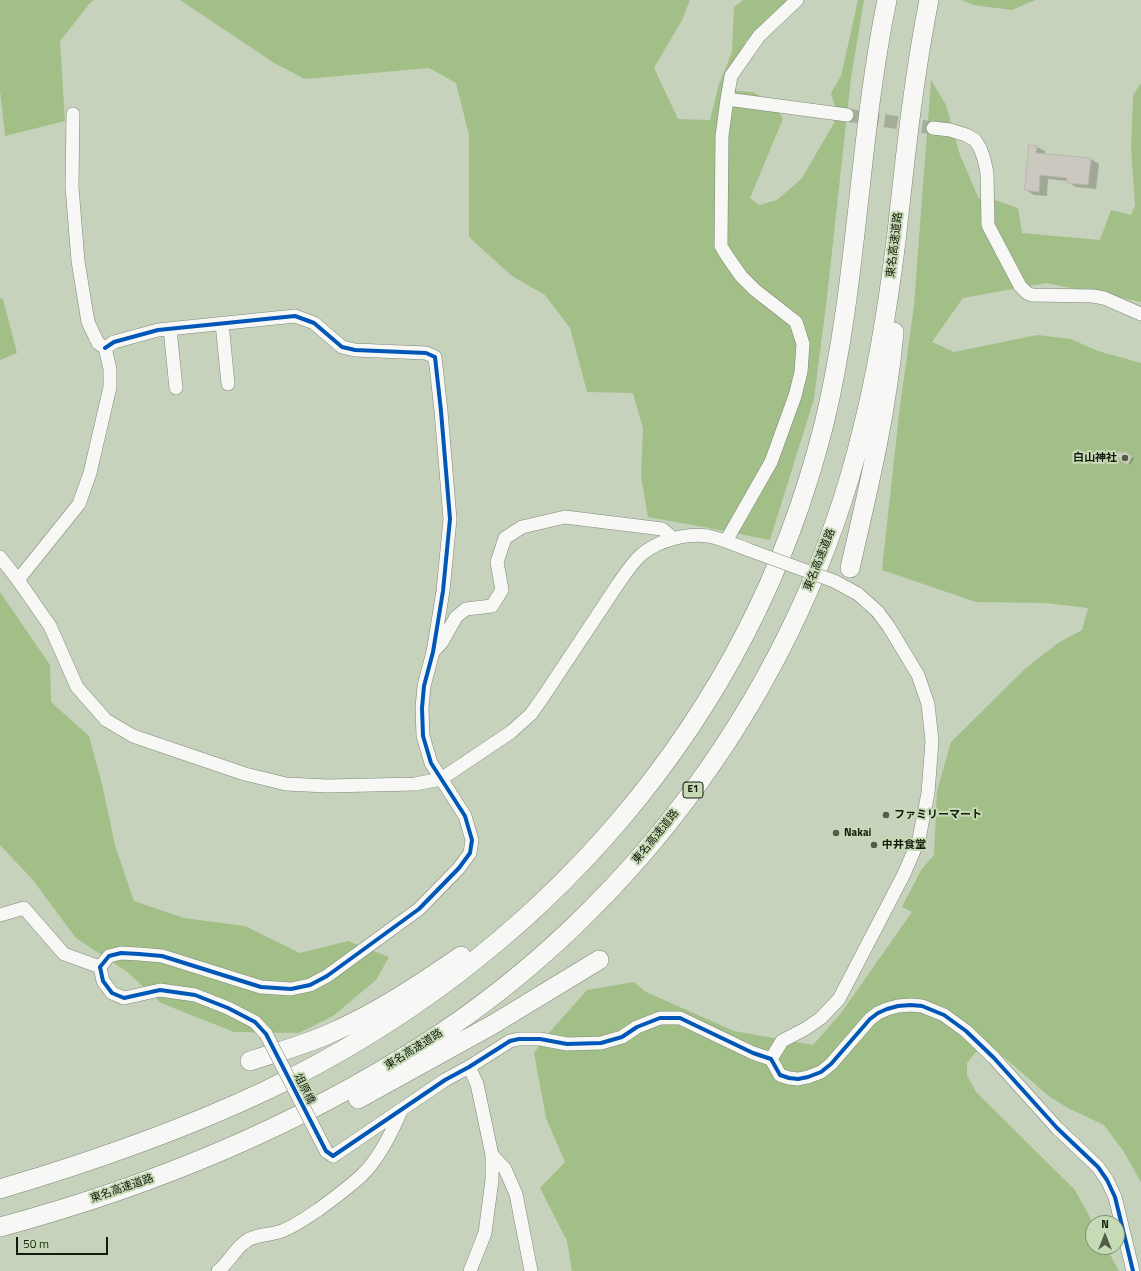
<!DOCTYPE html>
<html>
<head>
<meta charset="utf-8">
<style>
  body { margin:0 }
  #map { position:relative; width:1141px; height:1271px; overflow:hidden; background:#c7d2bd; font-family:"Titillium Web",sans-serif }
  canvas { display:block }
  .north { position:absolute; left:1085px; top:1215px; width:40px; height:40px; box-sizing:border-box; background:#c6dab5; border:1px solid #7f8e72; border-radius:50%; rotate:0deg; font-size:11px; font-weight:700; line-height:16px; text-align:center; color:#141b0e }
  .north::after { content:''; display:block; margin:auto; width:14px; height:18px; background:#535b4b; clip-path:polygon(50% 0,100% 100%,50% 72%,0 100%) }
  .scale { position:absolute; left:16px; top:1237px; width:92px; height:18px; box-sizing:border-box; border:2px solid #141b0e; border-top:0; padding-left:5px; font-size:12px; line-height:14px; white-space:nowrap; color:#141b0e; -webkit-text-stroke:3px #c6dab5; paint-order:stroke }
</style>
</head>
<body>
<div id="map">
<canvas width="1141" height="1271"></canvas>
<div class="north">N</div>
<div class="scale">50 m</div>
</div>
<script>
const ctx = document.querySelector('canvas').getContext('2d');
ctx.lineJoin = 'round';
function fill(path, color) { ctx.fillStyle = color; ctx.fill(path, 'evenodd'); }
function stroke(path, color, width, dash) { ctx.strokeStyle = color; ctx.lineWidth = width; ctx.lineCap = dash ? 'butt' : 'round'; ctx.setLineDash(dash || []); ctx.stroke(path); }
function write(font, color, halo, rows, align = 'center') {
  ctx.font = font + ' "Titillium Web","Noto Sans JP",sans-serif'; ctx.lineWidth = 4; ctx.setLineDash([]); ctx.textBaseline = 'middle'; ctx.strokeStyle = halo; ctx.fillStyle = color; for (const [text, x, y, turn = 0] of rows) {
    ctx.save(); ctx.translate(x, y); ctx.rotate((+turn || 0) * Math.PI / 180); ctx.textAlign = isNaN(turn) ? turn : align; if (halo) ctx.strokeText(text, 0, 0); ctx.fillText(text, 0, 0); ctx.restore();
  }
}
fill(new Path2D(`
  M 0,0 L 95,0 L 91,2 L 60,41 L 65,121 L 5,136 L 0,90 Z
  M 180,0 L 690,0 L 682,20 L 654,68 L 678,119 L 710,120 L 719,84 L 732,52 L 734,7 L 743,0 L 791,0 L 763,23 L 745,42 L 752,49 L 735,79 L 736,91 L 753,92 L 774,104 L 783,119 L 750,198 L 759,205 L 777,200 L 802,178 L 834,123 L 836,110 L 831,93 L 841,76 L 858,0 L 864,0 L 851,78 L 827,297 L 814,399 L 770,540 L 709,528 L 648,517 L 641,476 L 643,428 L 633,393 L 587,392 L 570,328 L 545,295 L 512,276 L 469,237 L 469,135 L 456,83 L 429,68 L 305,79 L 274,63 Z
  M 962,0 L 1035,0 L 1012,10 L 973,5 Z
  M 931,80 L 946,105 L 960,155 L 979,199 L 995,200 L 1018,208 L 1022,233 L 1100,240 L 1111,210 L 1131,215 L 1135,205 L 1131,148 L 1133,95 L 1141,83 L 1141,302 L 1046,283 L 963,298 L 932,342 L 954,352 L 1037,335 L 1071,339 L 1098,351 L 1141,363 L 1141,1182 L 1124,1152 L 1104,1125 L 1068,1108 L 1050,1097 L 992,1047 L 982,1047 L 975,1053 L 967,1063 L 967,1075 L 976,1092 L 1075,1190 L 1093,1223 L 1093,1247 L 1106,1247 L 1119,1271 L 572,1271 L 567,1241 L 540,1188 L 565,1162 L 546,1118 L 534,1053 L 546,1036 L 587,990 L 634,982 L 646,992 L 734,1031 L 813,1045 L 841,1013 L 912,912 L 902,907 L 921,870 L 934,855 L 937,791 L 951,742 L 1026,668 L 1058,643 L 1082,630 L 1088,608 L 1046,603 L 976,602 L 882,570 L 899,414 L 914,305 Z
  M 0,298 L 3,299 L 17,353 L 0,360 Z
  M 0,592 L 50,665 L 51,702 L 89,736 L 102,784 L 115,845 L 134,901 L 184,918 L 245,926 L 300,953 L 348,941 L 389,957 L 376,980 L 333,1016 L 299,1033 L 234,1032 L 161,1003 L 126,971 L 76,938 L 32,879 L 0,845 Z`), '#a2bf87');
fill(new Path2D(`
  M 1030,146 L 1037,147 L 1045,151 L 1045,155 L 1091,159 L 1099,164 L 1096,189 L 1076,187 L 1068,182 L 1068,181 L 1048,179 L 1047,196 L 1034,195 L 1026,190 Z
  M 1124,453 L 1134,458 L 1130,465 L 1120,460 Z`), '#0003');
const building = new Path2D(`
  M 1029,145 L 1037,146 L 1036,153 L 1091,158 L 1088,185 L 1067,183 L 1067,178 L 1040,175 L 1039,192 L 1025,190 Z
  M 1119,451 L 1123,453 L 1124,451 L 1132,456 L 1128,465 L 1119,460 L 1120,459 L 1116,457 Z`);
fill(building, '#cbc8bf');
stroke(building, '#bab6ae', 1);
stroke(new Path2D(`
  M 847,115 L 933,128`), '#a3ad9a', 13, [13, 6]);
const minor = new Path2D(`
  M 727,99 L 847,115
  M 933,128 L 950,130 L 966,135 L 975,140 L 980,148 L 984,159 L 987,173 L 988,225 L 1020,286 L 1027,293 L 1032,295 L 1093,296 L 1104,298 L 1141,314
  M 222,323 L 228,384
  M 170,329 L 176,388
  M 105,348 L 114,342 L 158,330 L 295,316 L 314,323 L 342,347 L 355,350 L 426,353 L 435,357 L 441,411 L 450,519 L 443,591 L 433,652 L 424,686 L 422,708 L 423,736 L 431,763 L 465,816 L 472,840 L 470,853 L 459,868 L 419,909 L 327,976 L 310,985 L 291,989 L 261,987 L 162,956 L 139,954 L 121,953 L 109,956 L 100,967 L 103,981 L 112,993 L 124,998 L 160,990 L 195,995 L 228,1008 L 255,1022 L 266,1034
  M 726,541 L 771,462 L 795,396 L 801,372 L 803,344 L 796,322 L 755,290 L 741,276 L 727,256 L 721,246 L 722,136 L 727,99 L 731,76 L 759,36 L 797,0
  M 0,557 L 18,580 L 50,626 L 77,687 L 106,720 L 133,736 L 245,774 L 286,784 L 327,786 L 415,784 L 441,779 L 511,732 L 531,714 L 543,697 L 618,584 C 625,574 632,563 641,555 C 658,540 687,533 708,536 C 722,539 736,545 749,550
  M 18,580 L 79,504 L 90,473 L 110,387 L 110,369 L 105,348 L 98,343 L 88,322 L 78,261 L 72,187 L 73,114
  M 434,651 L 442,642 L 456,617 L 466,609 L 492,606 L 502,590 L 497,562 L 505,538 L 522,527 L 565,517 L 662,529 L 673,538
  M 0,915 L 24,908 L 64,954 L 100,967
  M 771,1059 L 782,1041 L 805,1029 L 821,1018 L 839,999 L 904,874 L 919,839 L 928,793 L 932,741 L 928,704 L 918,675 L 889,627 L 878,612
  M 469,1067 L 477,1084 L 492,1155 L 492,1180 L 485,1233 L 470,1271
  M 326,1151 L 333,1156 L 445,1080 L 469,1067 L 510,1041 L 519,1039 L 540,1039 L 567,1044 L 601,1043 L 622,1037 L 637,1027 L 660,1018 L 680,1018 L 753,1053 L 771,1059 L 780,1075 L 789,1078 L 798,1079 L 808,1077 L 821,1072 L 831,1064 L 870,1019 L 878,1013 L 887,1009 L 898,1006 L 911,1005 L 922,1006 L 944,1015 L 966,1031 L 994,1058 L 1057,1128 L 1098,1167 L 1107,1180 L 1115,1197 L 1133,1271
  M 492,1155 L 505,1169 L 516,1194 L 531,1271
  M 218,1271 C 231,1261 237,1244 252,1238 C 261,1234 272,1235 282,1231 C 295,1226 306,1218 318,1210 C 333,1199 348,1188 361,1176 C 378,1160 392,1132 401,1111`);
const highway = new Path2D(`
  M 850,568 C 868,490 887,412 894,332
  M 250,1061 C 277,1052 305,1045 331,1033 C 378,1012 419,985 461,956
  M 358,1099 L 492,1025 L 599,960
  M 0,1189 C 91,1162 180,1131 265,1091 C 541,959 749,723 824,424 C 858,285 858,140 887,0
  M 0,1227 C 149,1187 293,1128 423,1045 C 638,908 802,680 862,431 C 878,369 888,305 896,241 C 905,160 913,80 929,0`);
stroke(minor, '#7e8777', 14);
stroke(highway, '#7e8777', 20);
stroke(minor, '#f7f8f5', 13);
stroke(highway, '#f7f8f5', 19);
const minorBridge = new Path2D(`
  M 749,550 L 834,581 L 858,594 L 878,612
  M 266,1034 L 326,1151`);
stroke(minorBridge, '#7e8777', 14, []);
stroke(minorBridge, '#f7f8f5', 13);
stroke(new Path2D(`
  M 105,348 L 114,342 L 158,330 L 295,316 L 314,323 L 342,347 L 355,350 L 426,353 L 435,357 L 441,411 L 450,519 L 443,591 L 433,652 L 424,686 L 422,708 L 423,736 L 431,763 L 465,816 L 472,840 L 470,853 L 459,868 L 419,909 L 327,976 L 310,985 L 291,989 L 261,987 L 162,956 L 139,954 L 121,953 L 109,956 L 100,967 L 103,981 L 112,993 L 124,998 L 160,990 L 195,995 L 228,1008 L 255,1022 L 266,1034 L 326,1151 L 333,1156 L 445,1080 L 469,1067 L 510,1041 L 519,1039 L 540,1039 L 567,1044 L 601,1043 L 622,1037 L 637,1027 L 660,1018 L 680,1018 L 753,1053 L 771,1059 L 780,1075 L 789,1078 L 798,1079 L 808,1077 L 821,1072 L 831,1064 L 870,1019 L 878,1013 L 887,1009 L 898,1006 L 911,1005 L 922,1006 L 944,1015 L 966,1031 L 994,1058 L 1057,1128 L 1098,1167 L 1107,1180 L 1115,1197 L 1133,1271`), '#0057b8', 4);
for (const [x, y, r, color] of [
  [1125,458,4,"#535b4b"],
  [886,815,4,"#535b4b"],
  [836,833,4,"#535b4b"],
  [874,845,4,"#535b4b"]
]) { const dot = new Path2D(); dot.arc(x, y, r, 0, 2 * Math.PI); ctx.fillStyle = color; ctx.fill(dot); stroke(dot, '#c6dab5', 1.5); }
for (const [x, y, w] of [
  [693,790,20]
]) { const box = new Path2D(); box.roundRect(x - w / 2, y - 8, w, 16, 3); ctx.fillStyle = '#c6dab5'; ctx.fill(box); stroke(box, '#141b0e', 1); }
write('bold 10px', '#141b0e', null, [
  ["E1",693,790]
]);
write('11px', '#141b0e', '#c6dab5', [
  ["東名高速道路",895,245,-83],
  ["東名高速道路",820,560,-68],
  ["東名高速道路",656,837,-51],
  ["東名高速道路",414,1050,-32],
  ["俎原橋",304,1089,63],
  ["東名高速道路",122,1189,-19]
]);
write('bold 11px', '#141b0e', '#c6dab5', [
  ["白山神社",1117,458,"right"],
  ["ファミリーマート",894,815],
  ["Nakai",844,833],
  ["中井食堂",882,845]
], 'left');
</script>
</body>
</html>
